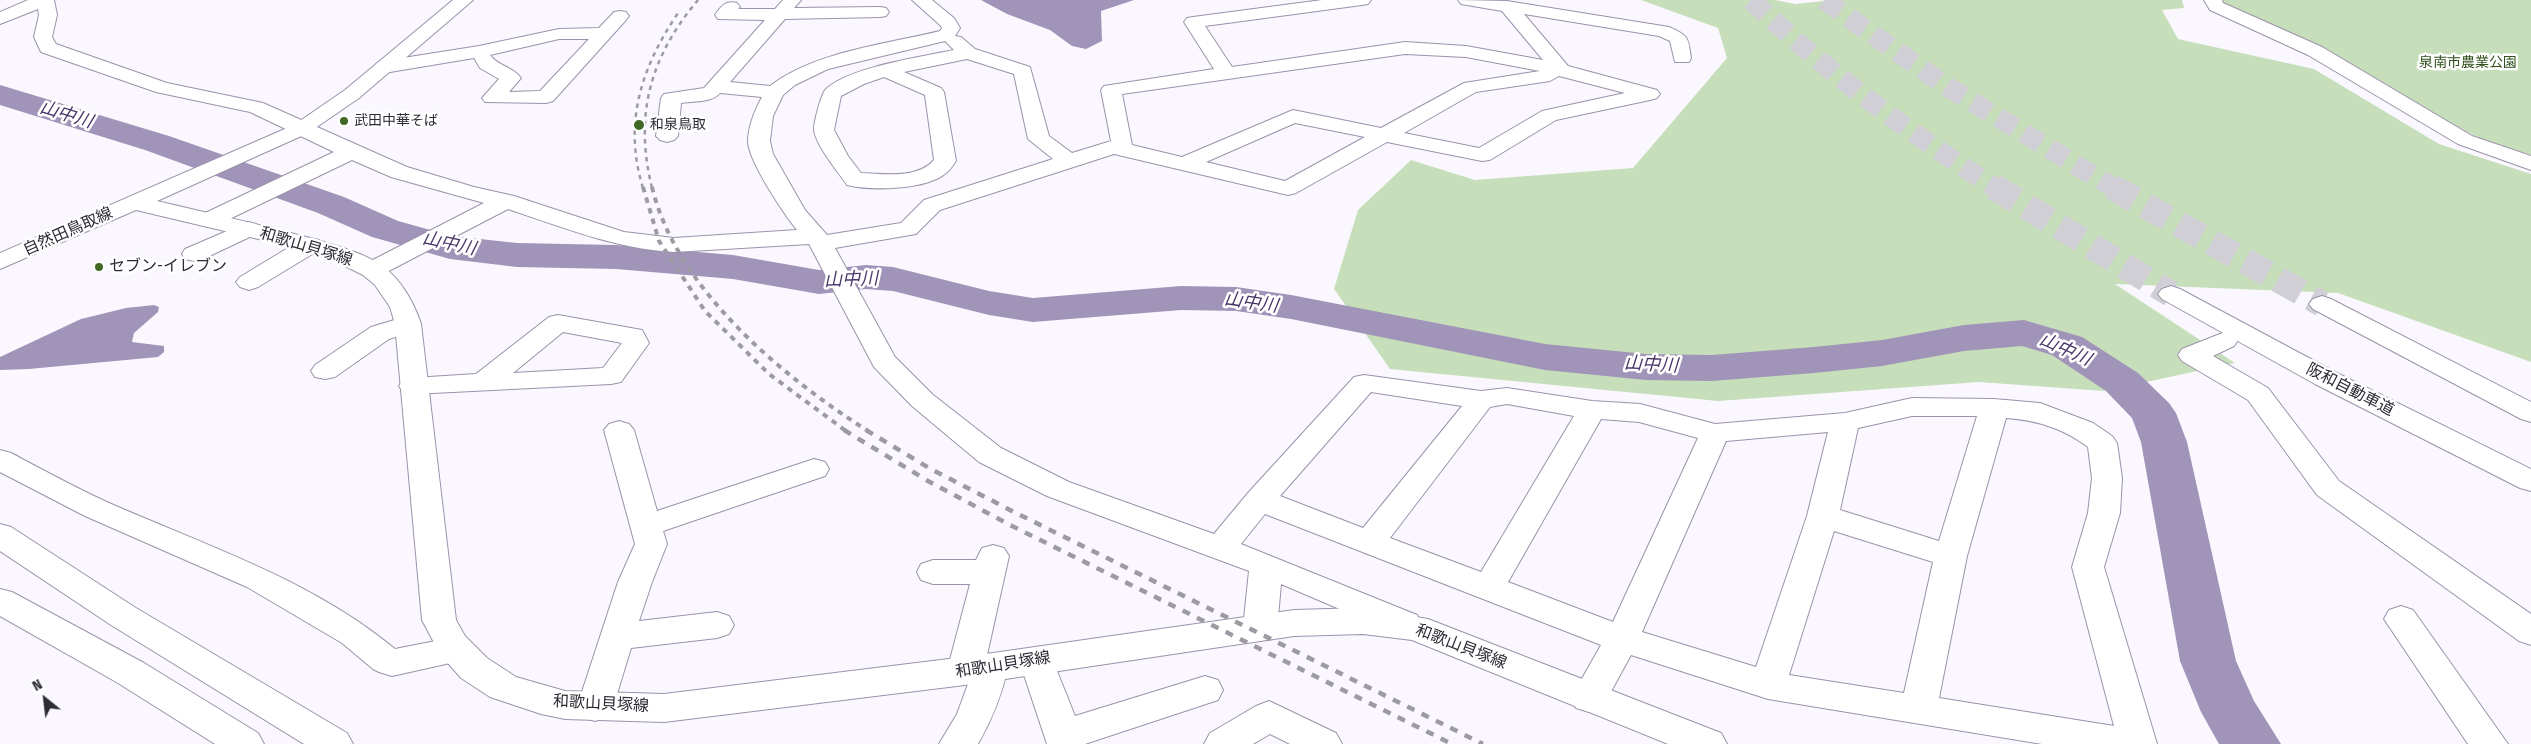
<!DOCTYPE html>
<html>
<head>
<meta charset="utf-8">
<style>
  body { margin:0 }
  #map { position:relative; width:2531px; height:744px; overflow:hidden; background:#faf8fe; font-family:"Fira Sans Condensed",sans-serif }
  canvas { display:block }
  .north { position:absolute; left:20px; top:674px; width:50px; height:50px; -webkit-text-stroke:4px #fff; paint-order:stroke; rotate:331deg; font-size:14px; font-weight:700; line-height:20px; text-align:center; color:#2e2b35 }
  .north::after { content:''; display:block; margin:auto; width:18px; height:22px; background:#2e2b35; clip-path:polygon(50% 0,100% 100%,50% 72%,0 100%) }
</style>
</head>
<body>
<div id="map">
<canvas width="2531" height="744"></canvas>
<div class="north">N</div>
</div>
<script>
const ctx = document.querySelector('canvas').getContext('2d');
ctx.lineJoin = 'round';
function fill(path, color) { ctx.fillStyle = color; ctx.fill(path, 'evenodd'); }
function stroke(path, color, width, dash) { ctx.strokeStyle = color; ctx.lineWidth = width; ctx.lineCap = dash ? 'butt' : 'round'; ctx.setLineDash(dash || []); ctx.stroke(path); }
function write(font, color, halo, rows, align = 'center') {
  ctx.font = font + ' "Fira Sans Condensed","Noto Sans JP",sans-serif'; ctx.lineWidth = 5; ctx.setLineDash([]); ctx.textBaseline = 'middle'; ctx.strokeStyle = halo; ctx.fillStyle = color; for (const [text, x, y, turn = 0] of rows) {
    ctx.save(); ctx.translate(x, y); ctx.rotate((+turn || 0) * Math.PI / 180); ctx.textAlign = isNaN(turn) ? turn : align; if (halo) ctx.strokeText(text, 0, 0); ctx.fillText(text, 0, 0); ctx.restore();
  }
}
fill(new Path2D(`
  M 1641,0 L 1775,0 L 1795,4 L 1833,0 L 2182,0 L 2184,8 L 2162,10 L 2178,39 L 2314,69 L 2439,144 L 2531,174 L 2531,362 L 2338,293 L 2115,284 L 2235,363 L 2104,391 L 1979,382 L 1718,401 L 1390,369 L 1334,289 L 1358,210 L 1411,160 L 1475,180 L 1633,168 L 1727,58 L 1718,28 Z
  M 2217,0 L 2531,0 L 2531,157 L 2486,141 L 2450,124 Z`), '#c7debb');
fill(new Path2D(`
  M 981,0 L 1134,0 L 1101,11 L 1102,41 L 1086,49 L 1072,46 L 1050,30 L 1007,14 Z
  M 154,305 L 159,307 L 158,312 L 134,333 L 132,342 L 164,346 L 164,352 L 158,357 L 29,369 L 0,370 L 0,357 L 81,319 L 126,308 Z`), '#a094b9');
fill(new Path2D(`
  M 0,85 L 169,136 L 344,197 L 398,221 L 452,236 L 517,243 L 616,245 L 733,255 L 819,270 L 866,265 L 893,267 L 989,291 L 1033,298 L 1181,286 L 1236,287 L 1291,295 L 1545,344 L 1646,354 L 1712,355 L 1814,347 L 1882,340 L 1964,325 L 2024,320 L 2082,337 L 2138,373 L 2169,403 L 2176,413 L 2187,442 L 2236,661 L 2254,701 L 2281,744 L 2219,744 L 2201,712 L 2180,661 L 2141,442 L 2132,418 L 2106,391 L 2052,355 L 2022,346 L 1964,351 L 1882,366 L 1814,373 L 1712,381 L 1646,380 L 1545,370 L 1291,319 L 1236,311 L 1181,310 L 1033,322 L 989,315 L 893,291 L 866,289 L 819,294 L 733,279 L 616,269 L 517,267 L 450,259 L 372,237 L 318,213 L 145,150 L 0,105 Z`), '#a094b9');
stroke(new Path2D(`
  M 1751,0 C 1827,72 1908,132 1996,188
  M 1824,0 L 1943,84 L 2114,188`), '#d1cfd6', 20, [20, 10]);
stroke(new Path2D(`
  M 1994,187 L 2171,294
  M 2112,187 L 2322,304`), '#d1cfd6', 26, [26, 12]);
const minor = new Path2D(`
  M 28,0 L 54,0 L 57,15 L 52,37 L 56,44 L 167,83 L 263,103 L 407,167 L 474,187 L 514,196 L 624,232 L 674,238 L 797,230 C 784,214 749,162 748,142 C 748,126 755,110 762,97 L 720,93 C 712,103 692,101 681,103 L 678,136 L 674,140 L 667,142 L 660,140 L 656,136 L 661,98 L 664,94 L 704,88 L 765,20 L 718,19 L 715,15 C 721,6 726,0 737,3 L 740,7 L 738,9 L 775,9 L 783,0 L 801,0 L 794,8 L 880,7 L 886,8 L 889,12 L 886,16 L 880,17 L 785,19 L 730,82 L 770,86 C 813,52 887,44 940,31 L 942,28 L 940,25 L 912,0 L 932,0 L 954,18 L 960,28 L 955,36 L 961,37 L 975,49 L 1030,67 L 1049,136 L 1072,153 L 1111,141 L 1101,90 L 1104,86 L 1214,69 L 1184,22 L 1187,18 L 1193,17 L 1322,0 L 1371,0 L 1368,4 L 1362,5 L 1205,26 L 1232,67 L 1405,42 L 1466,46 L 1543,60 L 1502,11 L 1461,4 L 1458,0 L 1507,1 L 1669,27 C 1689,36 1688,37 1691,58 L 1689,62 L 1675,62 L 1670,41 L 1659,36 L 1524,14 L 1568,66 L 1657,90 L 1660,94 L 1657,98 L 1650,100 L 1556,120 L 1490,160 L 1482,161 L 1387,142 L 1296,193 L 1288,195 L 1114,154 L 940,210 L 916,234 L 835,248 L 895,357 L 932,394 L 1001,448 L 1069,482 L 1214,534 L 1248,493 L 1354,377 L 1364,375 L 1481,391 L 1507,388 L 1592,401 L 1640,404 L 1715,424 L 1845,413 L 1912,398 L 1994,399 L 2040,403 L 2093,423 L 2112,436 L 2117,443 L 2122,478 L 2120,513 L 2104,567 L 2157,744 L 2042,744 L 1768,699 L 1631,655 L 1602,708 L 1589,712 L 1576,708 L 1571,698 L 1601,645 L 1265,514 L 1241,544 L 1417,615 L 1422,624 L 1417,633 L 1405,637 L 1281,584 L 1277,628 L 1272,637 L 1260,641 L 1248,637 L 1243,628 L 1249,571 L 1047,496 L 979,462 L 912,406 L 874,367 L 809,244 L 674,252 C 616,249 562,227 508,209 L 381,275 L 372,277 L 363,275 L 360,270 L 363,265 L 484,203 L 391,177 L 352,160 L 217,225 L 209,227 L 201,225 L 197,220 L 201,215 L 334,152 L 250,112 L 156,92 L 41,52 L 34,37 L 39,15 L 38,9 L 0,24 L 0,12 ZM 945,41 L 954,50 C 921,57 850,67 826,89 C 821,94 814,122 814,129 C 814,143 839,173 847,185 C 871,191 927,190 946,173 C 950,170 953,165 956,161 L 944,92 L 941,88 L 904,72 L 967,59 L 1014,74 L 1028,139 L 1053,159 L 924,200 L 901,223 L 827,235 L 805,210 L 773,154 L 770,141 L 773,116 L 783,95 L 795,85 L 828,69 ZM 1405,54 L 1466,57 L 1540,71 L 1464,83 L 1381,128 L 1293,110 L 1182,157 L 1132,145 L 1122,94 ZM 1559,76 L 1625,93 L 1542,111 L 1479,148 L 1404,133 L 1476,92 L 1550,81 ZM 884,77 L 925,95 L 934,160 C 918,179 884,174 861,173 L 848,156 L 834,130 L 841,96 L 864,84 ZM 1295,123 L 1365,137 L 1285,181 L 1206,162 ZM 1371,392 L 1462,406 L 1363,528 L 1280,496 ZM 1507,404 L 1574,416 L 1481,572 L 1390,538 L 1490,407 ZM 1912,416 L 1977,416 L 1939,541 L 1840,510 L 1858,428 ZM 2006,418 C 2036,420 2063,428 2088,447 L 2092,478 L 2088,513 L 2072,567 L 2114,726 L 1939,698 L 1967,556 ZM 1601,419 L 1639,422 L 1698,438 L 1613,622 L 1508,582 ZM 1828,432 L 1807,516 L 1756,667 L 1642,632 L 1726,441 ZM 1834,531 L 1933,562 L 1904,693 L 1789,675 Z
  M 2204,0 L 2222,0 L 2223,3 L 2322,47 L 2472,136 L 2531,156 L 2531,170 L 2458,144 L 2308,55 L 2210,10 Z
  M 620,11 L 626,12 L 629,16 L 626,20 L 553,101 L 546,103 L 485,102 L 482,98 L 499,79 L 480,68 L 474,58 L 384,73 L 377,71 L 374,67 L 377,63 L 384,61 L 479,46 L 559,29 L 599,28 L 614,12 ZM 559,39 L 589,39 L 540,91 L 509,92 L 521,78 C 513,67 498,66 490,55 Z
  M 248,222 L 256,224 L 260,229 L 256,234 L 203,259 L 194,261 L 185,259 L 182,254 L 185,249 Z
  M 310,238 L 319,240 L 322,245 L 319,250 L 258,287 L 249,290 L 240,287 L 236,282 L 240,277 L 301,240 Z
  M 558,315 L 642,330 L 649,343 L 621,382 L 611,384 L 413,394 L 403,392 L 399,386 L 403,380 L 413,378 L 476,374 L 549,317 ZM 563,332 L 622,343 L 603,368 L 513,373 Z
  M 408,316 L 417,318 L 421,324 L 417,330 L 389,339 L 335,377 L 325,379 L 315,377 L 311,371 L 315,365 L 371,327 Z
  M 2225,332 L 2234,334 L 2238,340 L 2234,346 L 2213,356 L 2268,388 L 2339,481 L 2531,614 L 2531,645 L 2519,641 L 2317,495 L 2248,400 L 2182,361 L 2178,355 L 2182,349 Z
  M 619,421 L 629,424 L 634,430 L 657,511 L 814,459 L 825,462 L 829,469 L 825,476 L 663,531 L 667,544 L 652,582 L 639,621 L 717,612 L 729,616 L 734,625 L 729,634 L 717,638 L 631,648 L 613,707 L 608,717 L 595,721 L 582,717 L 577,707 L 618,582 L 635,544 L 604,430 L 609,424 Z
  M 0,450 L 11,453 C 43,470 76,488 109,503 C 207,546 312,580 395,649 L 456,637 L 468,641 L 474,650 L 468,659 L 392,676 L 379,672 L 373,669 L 342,643 L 247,587 L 85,516 L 0,472 Z
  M 993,545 L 1004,548 L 1009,556 L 987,655 L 1003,657 L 1008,667 C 1002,695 992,719 978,744 L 939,744 L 957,714 L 968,684 L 952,681 L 947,671 L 970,584 L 933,584 L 921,580 L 917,572 L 921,564 L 933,560 L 976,560 L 982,548 Z
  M 2401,606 L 2413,610 L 2508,744 L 2468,744 L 2384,619 L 2389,610 Z
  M 1037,647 L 1049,651 L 1075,716 L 1205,676 L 1218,680 L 1223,690 L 1218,700 L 1085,744 L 1047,744 L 1019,660 L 1025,651 Z
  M 1269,701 L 1336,733 L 1342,744 L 1290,744 L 1270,734 L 1253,744 L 1204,744 L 1210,733 L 1256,706 Z`);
const major = new Path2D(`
  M 453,0 L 473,0 L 359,98 L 308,133 L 157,201 C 208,213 259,224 310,238 C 334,245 359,251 381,265 C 400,278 414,302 421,324 L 456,620 L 465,636 L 487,658 L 516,677 L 565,691 L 664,694 L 965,657 L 1294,610 L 1363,608 L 1428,619 L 1721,733 L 1727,744 L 1668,744 L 1412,640 L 1363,634 L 1294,636 L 965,685 L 664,722 L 565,719 L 541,714 L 490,697 L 461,678 L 440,654 L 422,620 L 395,324 L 390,307 L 375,285 L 363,275 L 331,259 L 271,242 L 136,210 L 0,269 L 0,253 L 294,125 L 345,90 Z`);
const highway = new Path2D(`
  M 2171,286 L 2180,289 L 2335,372 L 2531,469 L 2531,491 L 2520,488 L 2315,384 L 2162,299 L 2158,294 L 2162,289 Z
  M 2322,296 L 2331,299 L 2531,402 L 2531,422 L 2521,419 L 2313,309 L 2309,304 L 2313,299 Z
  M 0,524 L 11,527 L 136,608 L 347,733 L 353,744 L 304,744 L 111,625 L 0,551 Z
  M 0,589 L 12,592 L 144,663 L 258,733 L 264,744 L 215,744 L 118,683 L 0,616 Z`);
stroke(minor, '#9a92ab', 2);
stroke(major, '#9a92ab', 2);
stroke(highway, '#9a92ab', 2);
fill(minor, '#fff');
fill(major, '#fff');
fill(highway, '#fff');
stroke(new Path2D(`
  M 643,188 C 623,123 641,68 678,13
  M 652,188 C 634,115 650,57 698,0`), '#9d9aa2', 2.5, [4.5, 4.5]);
stroke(new Path2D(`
  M 643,187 L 659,241 L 705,311 L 769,374 L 846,431
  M 652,187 C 676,289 783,377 868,431`), '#9d9aa2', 4, [5.5, 5.5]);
stroke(new Path2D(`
  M 844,430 L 928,481 L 1012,526 L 1452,744
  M 866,430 L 929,468 L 1016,513 L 1483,744`), '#9d9aa2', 4.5, [8, 8]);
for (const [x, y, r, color] of [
  [344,121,5,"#406925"],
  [639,125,6,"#406925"],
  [99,267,5,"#406925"]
]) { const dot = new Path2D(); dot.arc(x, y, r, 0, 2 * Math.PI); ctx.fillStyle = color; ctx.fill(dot); stroke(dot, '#fff', 2); }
write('14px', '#32511e', '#fff', [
  ["泉南市農業公園",2468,63]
]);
write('14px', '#2e2b35', '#fff', [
  ["武田中華そば",354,121],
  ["和泉鳥取",650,125]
], 'left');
write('16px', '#2e2b35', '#fff', [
  ["自然田鳥取線",68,232,-24],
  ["和歌山貝塚線",306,247,17],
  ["阪和自動車道",2350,390,27],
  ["和歌山貝塚線",1461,647,21],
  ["和歌山貝塚線",1003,665,-9],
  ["和歌山貝塚線",601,704,3]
]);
write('16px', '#2e2b35', '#fff', [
  ["セブン-イレブン",109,267]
], 'left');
write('italic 18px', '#493769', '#fff', [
  ["山中川",66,115,17],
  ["山中川",449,244,12],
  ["山中川",851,280,-2],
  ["山中川",1251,303,8],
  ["山中川",2065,350,24],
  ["山中川",1651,365,3]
]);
</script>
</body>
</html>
